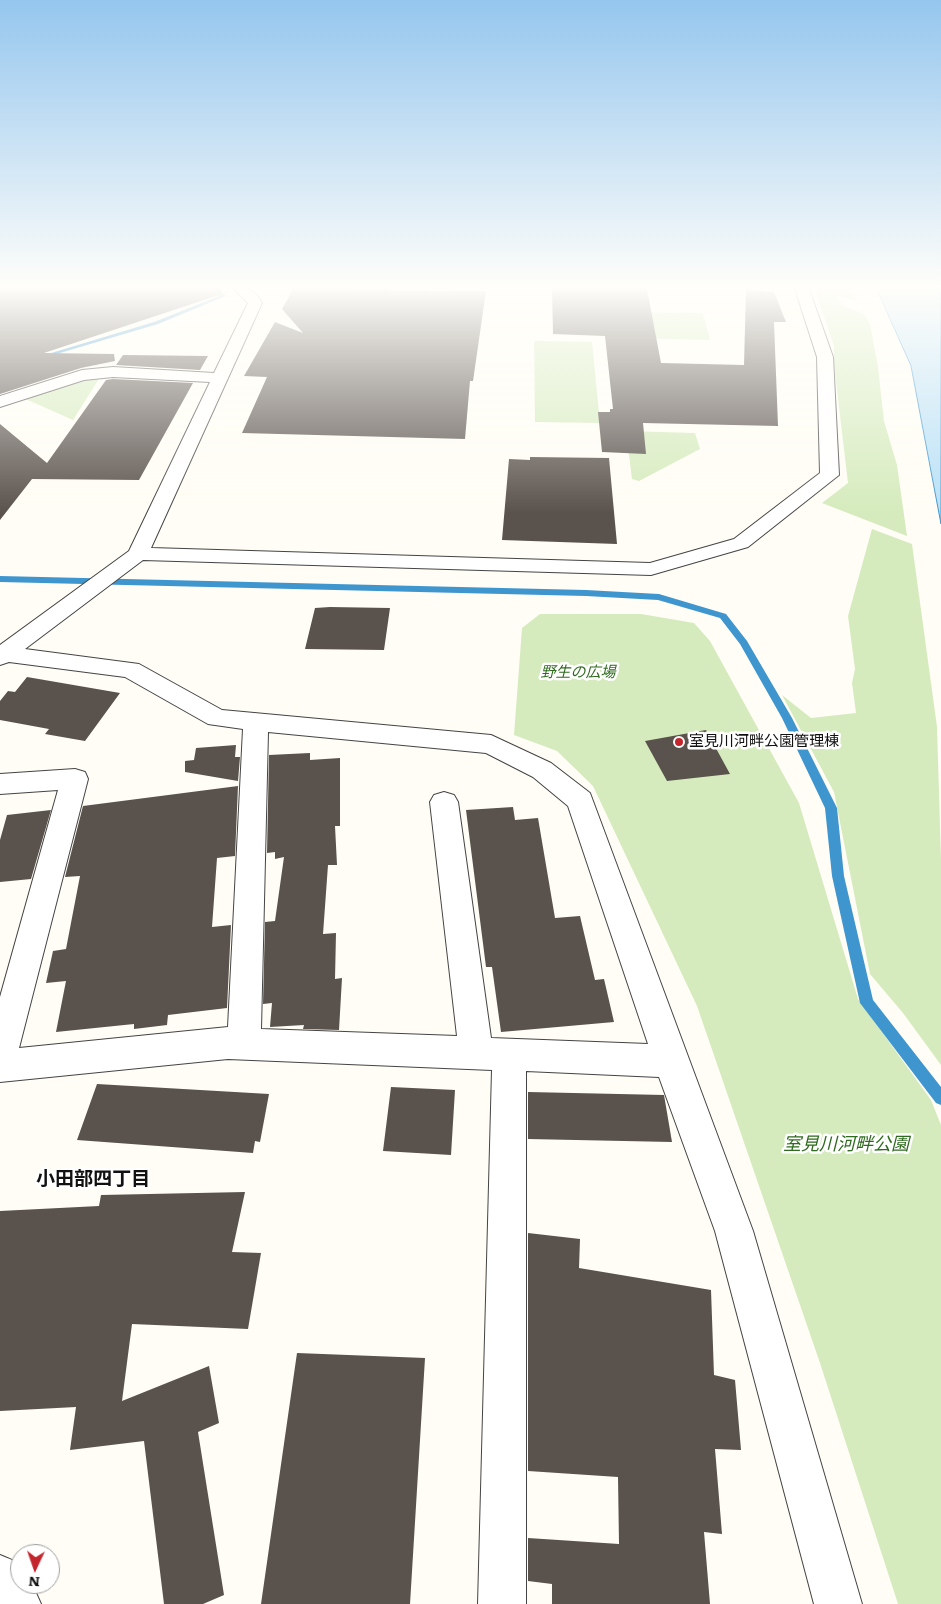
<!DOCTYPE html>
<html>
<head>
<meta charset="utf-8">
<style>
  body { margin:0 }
  #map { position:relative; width:941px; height:1604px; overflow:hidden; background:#fffdf5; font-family:Literata,serif }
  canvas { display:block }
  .north { position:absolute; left:10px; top:1544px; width:50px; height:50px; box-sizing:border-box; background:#fff; border:1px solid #a0a0a0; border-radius:50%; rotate:183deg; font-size:14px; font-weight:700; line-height:20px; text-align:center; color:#111 }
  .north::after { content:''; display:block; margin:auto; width:18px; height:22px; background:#c4262e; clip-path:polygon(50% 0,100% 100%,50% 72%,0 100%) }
</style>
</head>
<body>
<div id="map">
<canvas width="941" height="1604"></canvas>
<div class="north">N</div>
</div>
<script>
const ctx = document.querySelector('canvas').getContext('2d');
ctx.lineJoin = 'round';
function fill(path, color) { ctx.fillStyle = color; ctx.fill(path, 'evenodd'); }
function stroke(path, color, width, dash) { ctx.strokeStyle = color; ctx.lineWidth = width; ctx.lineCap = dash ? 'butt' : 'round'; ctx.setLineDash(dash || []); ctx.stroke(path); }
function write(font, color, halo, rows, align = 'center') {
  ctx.font = font + ' Literata,"Noto Sans JP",serif'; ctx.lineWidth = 5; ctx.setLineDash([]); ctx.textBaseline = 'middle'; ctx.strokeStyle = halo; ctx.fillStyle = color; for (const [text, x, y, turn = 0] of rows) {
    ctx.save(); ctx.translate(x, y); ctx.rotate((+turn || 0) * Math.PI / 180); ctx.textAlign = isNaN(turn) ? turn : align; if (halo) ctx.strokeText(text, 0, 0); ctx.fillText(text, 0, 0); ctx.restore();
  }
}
fill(new Path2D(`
  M 815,289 L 850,289 L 856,301 L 836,295 L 841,305 L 864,314 L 870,324 L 878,367 L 884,421 L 897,465 L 907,536 L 822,503 L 848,483 L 834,365 L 834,346 Z
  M 628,312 L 703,313 L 710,340 L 632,338 Z
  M 534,341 L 592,342 L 600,423 L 535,422 Z
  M 102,374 L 73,420 L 21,397 Z
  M 626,431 L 695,433 L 700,449 L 639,481 L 632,479 Z
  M 872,529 L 912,544 L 937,727 L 941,860 L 941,1065 L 903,1013 L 870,974 L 834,792 L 782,695 L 811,718 L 856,713 L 852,683 L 855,669 L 848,616 Z
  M 540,614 L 641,614 L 694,623 L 710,641 L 799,803 L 858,999 L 931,1100 L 941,1125 L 941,1604 L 898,1604 L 820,1363 L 697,1006 L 593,786 L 557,751 L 514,735 L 522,628 Z`), '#d5ebbd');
const water = new Path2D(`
  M 877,289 L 941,289 L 941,524 L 911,366 Z`);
fill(water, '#b9e0f7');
stroke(water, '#3f96cf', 1);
fill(new Path2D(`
  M 211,289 L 217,289 L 226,296 L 158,324 L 43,358 L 38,357 L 154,322 L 219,296 Z
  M 0,576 L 586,590 L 659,594 L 726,614 L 747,641 L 792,718 L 837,808 L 844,876 L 873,1000 L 941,1087 L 941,1105 L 936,1103 L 860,1003 L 832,876 L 825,808 L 782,718 L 740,644 L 720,618 L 658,600 L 586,596 L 0,582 Z`), '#3f96cf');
fill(new Path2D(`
  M 0,289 L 221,289 L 222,294 L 44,353 L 114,354 L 115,361 L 81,368 L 0,394 Z
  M 293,289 L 486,291 L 473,381 L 470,381 L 465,439 L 242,433 L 267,377 L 244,376 L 275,322 L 303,333 L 282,309 Z
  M 552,289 L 647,289 L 661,363 L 744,365 L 746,289 L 774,292 L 786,322 L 774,322 L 778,426 L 643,423 L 646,454 L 602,452 L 598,412 L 610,412 L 610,409 L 613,409 L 605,336 L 553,334 Z
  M 123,355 L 208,356 L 200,370 L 116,365 Z
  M 113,379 L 193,383 L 139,480 L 32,479 L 0,520 L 0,424 L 47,463 L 106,380 Z
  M 530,457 L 609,458 L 617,544 L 502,540 L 509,459 L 530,460 Z
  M 330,607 L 390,608 L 384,650 L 305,649 L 315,608 Z
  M 27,677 L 120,693 L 85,741 L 45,734 L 49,729 L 0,720 L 0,701 L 8,691 L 15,692 Z
  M 706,730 L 730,774 L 667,781 L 645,741 Z
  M 236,745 L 235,757 L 240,757 L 238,781 L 185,772 L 185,761 L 194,760 L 196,748 Z
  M 310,753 L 310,760 L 340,758 L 340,826 L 335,826 L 337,865 L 328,865 L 323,934 L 336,933 L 335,979 L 342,978 L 339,1030 L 303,1029 L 304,1025 L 270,1027 L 272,1003 L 263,1004 L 265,922 L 275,921 L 284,857 L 275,859 L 275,852 L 267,853 L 269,755 Z
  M 238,786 L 235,856 L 217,858 L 212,927 L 231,925 L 227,1008 L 168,1015 L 167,1025 L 134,1029 L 134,1024 L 56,1032 L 66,981 L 46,983 L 53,951 L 66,949 L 80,876 L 65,877 L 83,806 Z
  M 513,807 L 515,820 L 538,818 L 555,918 L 580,916 L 595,980 L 604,979 L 614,1022 L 501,1032 L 492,967 L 486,967 L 466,810 Z
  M 51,810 L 31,879 L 0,882 L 0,840 L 7,815 Z
  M 97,1084 L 269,1094 L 260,1142 L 255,1141 L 253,1153 L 77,1140 Z
  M 391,1087 L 455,1090 L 451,1155 L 383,1151 Z
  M 528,1092 L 664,1095 L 672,1142 L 528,1139 Z
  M 245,1192 L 232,1252 L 261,1253 L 248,1329 L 132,1324 L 122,1401 L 209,1366 L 219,1423 L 198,1432 L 224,1595 L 203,1604 L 164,1604 L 144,1441 L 70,1450 L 76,1407 L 0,1411 L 0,1211 L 99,1206 L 101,1195 Z
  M 528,1233 L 580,1239 L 579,1268 L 711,1290 L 714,1375 L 735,1380 L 741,1450 L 715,1449 L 722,1534 L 704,1532 L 710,1604 L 552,1604 L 552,1584 L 528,1581 L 528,1538 L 619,1544 L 618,1477 L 528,1471 Z
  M 297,1353 L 425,1358 L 410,1604 L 261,1604 Z`), '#5a524d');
const minor = new Path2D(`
  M 234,289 C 249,288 255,290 262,303 L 151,548 L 650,563 L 734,539 L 820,473 L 817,357 L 795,289 L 809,289 L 833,357 L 839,475 L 748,547 L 651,575 L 143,560 L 25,649 L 139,664 L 222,710 L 491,735 L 551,763 L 590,793 L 753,1231 L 862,1604 L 814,1604 L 715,1231 L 659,1077 L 526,1071 L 526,1604 L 478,1604 L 492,1070 L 228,1059 L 0,1082 L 0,997 L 58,790 L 0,794 L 0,774 L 75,769 L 85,772 L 88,779 L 19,1048 L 228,1027 L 243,729 L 208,724 L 125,677 L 9,662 L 0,665 L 0,645 L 129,551 L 210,382 L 113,377 L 84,380 L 0,407 L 0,396 L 82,370 L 113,367 L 214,373 L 248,303 ZM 268,732 L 486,753 L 533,777 L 568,806 L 648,1044 L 491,1038 L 458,802 L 454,795 L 444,792 L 434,795 L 430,802 L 457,1036 L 261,1029 Z
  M 0,1555 C 20,1563 20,1562 20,1584 L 32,1584 L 41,1604 L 0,1604 Z`);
stroke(minor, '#444', 2);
fill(minor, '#fff');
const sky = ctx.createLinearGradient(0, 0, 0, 513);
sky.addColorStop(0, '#95c6ee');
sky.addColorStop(0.56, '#fffefa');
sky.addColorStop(1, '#fffefa00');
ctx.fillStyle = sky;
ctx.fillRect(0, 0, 941, 513);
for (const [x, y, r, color] of [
  [679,742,5,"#c4262e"]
]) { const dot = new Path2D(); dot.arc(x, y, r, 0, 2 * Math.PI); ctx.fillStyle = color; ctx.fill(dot); stroke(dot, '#fff', 2); }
write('italic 15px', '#2f6b1f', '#fff', [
  ["野生の広場",578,673]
]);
write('15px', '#111', '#fff', [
  ["室見川河畔公園管理棟",689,742]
], 'left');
write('italic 18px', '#2f6b1f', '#fff', [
  ["室見川河畔公園",846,1145]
]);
write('bold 19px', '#111', '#fff', [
  ["小田部四丁目",93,1179]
]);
</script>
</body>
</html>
